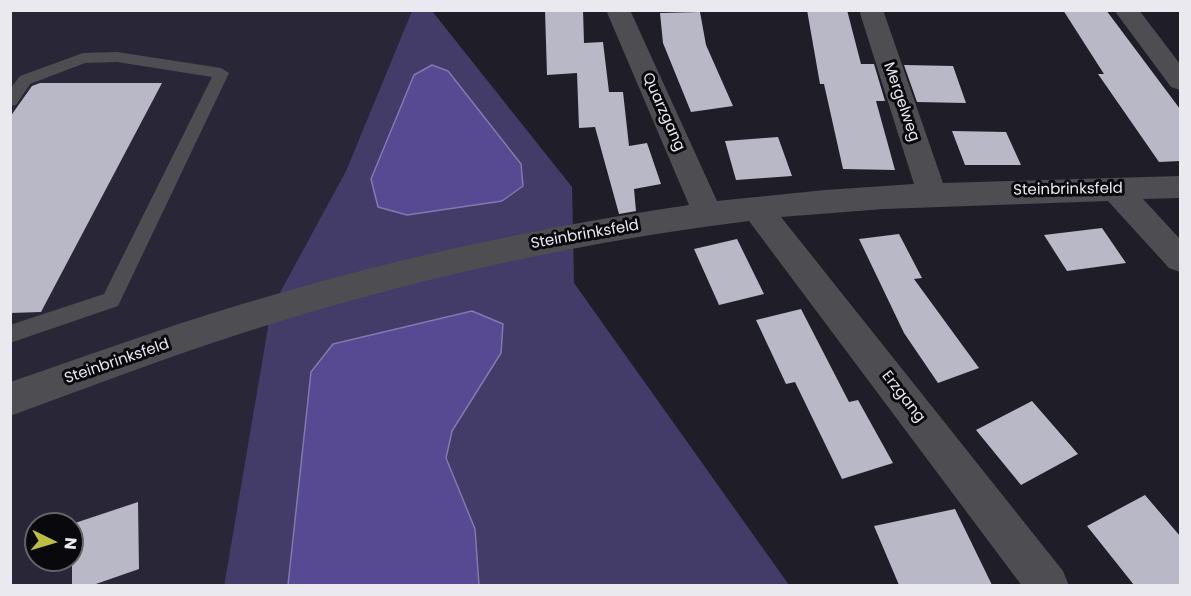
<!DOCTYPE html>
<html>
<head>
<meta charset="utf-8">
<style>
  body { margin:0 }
  #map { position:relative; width:1191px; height:596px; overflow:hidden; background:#1f1e28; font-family:Poppins,sans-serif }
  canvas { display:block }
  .frame { position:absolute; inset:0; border:12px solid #eae9f0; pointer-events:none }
  .north { position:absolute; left:24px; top:512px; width:60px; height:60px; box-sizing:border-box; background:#09090d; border:2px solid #636368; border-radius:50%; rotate:95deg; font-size:16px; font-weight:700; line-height:24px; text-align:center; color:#eae9f0 }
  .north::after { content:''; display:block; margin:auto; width:21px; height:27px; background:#bebf42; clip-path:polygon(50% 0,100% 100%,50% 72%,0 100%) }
</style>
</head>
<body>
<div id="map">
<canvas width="1191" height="596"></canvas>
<div class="frame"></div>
<div class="north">N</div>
</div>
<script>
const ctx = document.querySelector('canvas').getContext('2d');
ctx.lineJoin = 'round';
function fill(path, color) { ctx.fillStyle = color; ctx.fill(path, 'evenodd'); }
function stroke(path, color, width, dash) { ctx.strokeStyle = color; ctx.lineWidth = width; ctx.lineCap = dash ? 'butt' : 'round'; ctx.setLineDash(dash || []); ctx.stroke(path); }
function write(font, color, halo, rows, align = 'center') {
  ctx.font = font + ' Poppins,sans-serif'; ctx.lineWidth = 6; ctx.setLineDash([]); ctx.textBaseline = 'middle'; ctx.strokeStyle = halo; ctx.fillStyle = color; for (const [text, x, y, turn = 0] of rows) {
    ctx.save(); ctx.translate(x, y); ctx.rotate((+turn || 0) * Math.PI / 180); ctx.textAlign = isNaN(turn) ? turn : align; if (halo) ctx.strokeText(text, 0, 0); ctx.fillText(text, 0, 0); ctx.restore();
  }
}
fill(new Path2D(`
  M 10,11 L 412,11 L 346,171 L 271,309 L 224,585 L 11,585 ZM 36,524 L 72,524 L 72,560 L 36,560 Z`), '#292737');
fill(new Path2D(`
  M 412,11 L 432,11 L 572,187 L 574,283 L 789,585 L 224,586 L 271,309 L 346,171 Z`), '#433c68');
const water = new Path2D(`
  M 432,65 L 448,71 L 521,164 L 523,186 L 502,201 L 407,215 L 378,207 L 371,179 L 414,75 Z
  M 472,311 L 503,324 L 501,353 L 452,431 L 446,458 L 475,529 L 479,585 L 288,585 L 311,372 L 333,344 Z`);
fill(water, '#574992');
stroke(water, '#8379ae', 1.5);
fill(new Path2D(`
  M 545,10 L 583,10 L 584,43 L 603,42 L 609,92 L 623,92 L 629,146 L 647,143 L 661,184 L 634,189 L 636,211 L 619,214 L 595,127 L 579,128 L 577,73 L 547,75 Z
  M 807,10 L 847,10 L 861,64 L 874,64 L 885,101 L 876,101 L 895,170 L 843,169 L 824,84 L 820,84 Z
  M 1063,10 L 1106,10 L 1180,109 L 1180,161 L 1159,162 L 1098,74 L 1104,74 Z
  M 700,12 L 706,45 L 733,106 L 691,112 L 663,43 L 660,13 Z
  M 904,65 L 953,66 L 966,103 L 917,102 Z
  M 40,83 L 162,83 L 41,312 L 10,313 L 10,117 L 32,86 Z
  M 952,131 L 1006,132 L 1021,165 L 965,165 Z
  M 778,137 L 792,176 L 736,180 L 725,141 Z
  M 1102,228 L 1126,263 L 1067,271 L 1044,235 Z
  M 899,234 L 922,278 L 914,279 L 979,368 L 938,383 L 904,333 L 859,239 Z
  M 737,239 L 764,294 L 719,305 L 694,249 Z
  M 801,309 L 849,402 L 858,400 L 893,463 L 842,479 L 795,382 L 786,384 L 756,320 Z
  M 1032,401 L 1078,454 L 1021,485 L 976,430 Z
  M 1145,495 L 1180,536 L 1180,585 L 1134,585 L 1087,526 Z
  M 138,502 L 139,569 L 93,585 L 72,585 L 72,524 Z
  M 955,509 L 992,585 L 899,585 L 874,526 Z`), '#b9b8c6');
fill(new Path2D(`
  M 117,52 L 221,68 L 229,73 L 118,306 L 10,343 L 10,325 L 104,294 L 212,77 L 117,62 L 85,63 L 30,84 L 16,105 L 10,106 L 10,89 L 20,76 L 83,53 Z`), '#4d4d52');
fill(new Path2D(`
  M 606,10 L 630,10 L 717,201 L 825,190 L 914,184 L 859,10 L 883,10 L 943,183 L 1180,176 L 1180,198 L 1143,199 L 1180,239 L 1180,272 L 1169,268 L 1108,201 L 884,209 L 781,217 L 1063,571 L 1069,586 L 1022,586 L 749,221 C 587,241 427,276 271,324 C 183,351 97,384 10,416 L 10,382 C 98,352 184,320 273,295 C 409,255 548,226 689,205 Z
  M 1114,10 L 1139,10 L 1180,64 L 1180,90 L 1171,87 Z`), '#4d4d52');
write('15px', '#eae9f0', '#09090d', [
  ["Mergelweg",901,102,71],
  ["Quarzgang",663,112,66],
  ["Steinbrinksfeld",1068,190,-1],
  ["Steinbrinksfeld",585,235,-10],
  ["Steinbrinksfeld",117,362,-19],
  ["Erzgang",903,397,52]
]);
</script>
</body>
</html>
